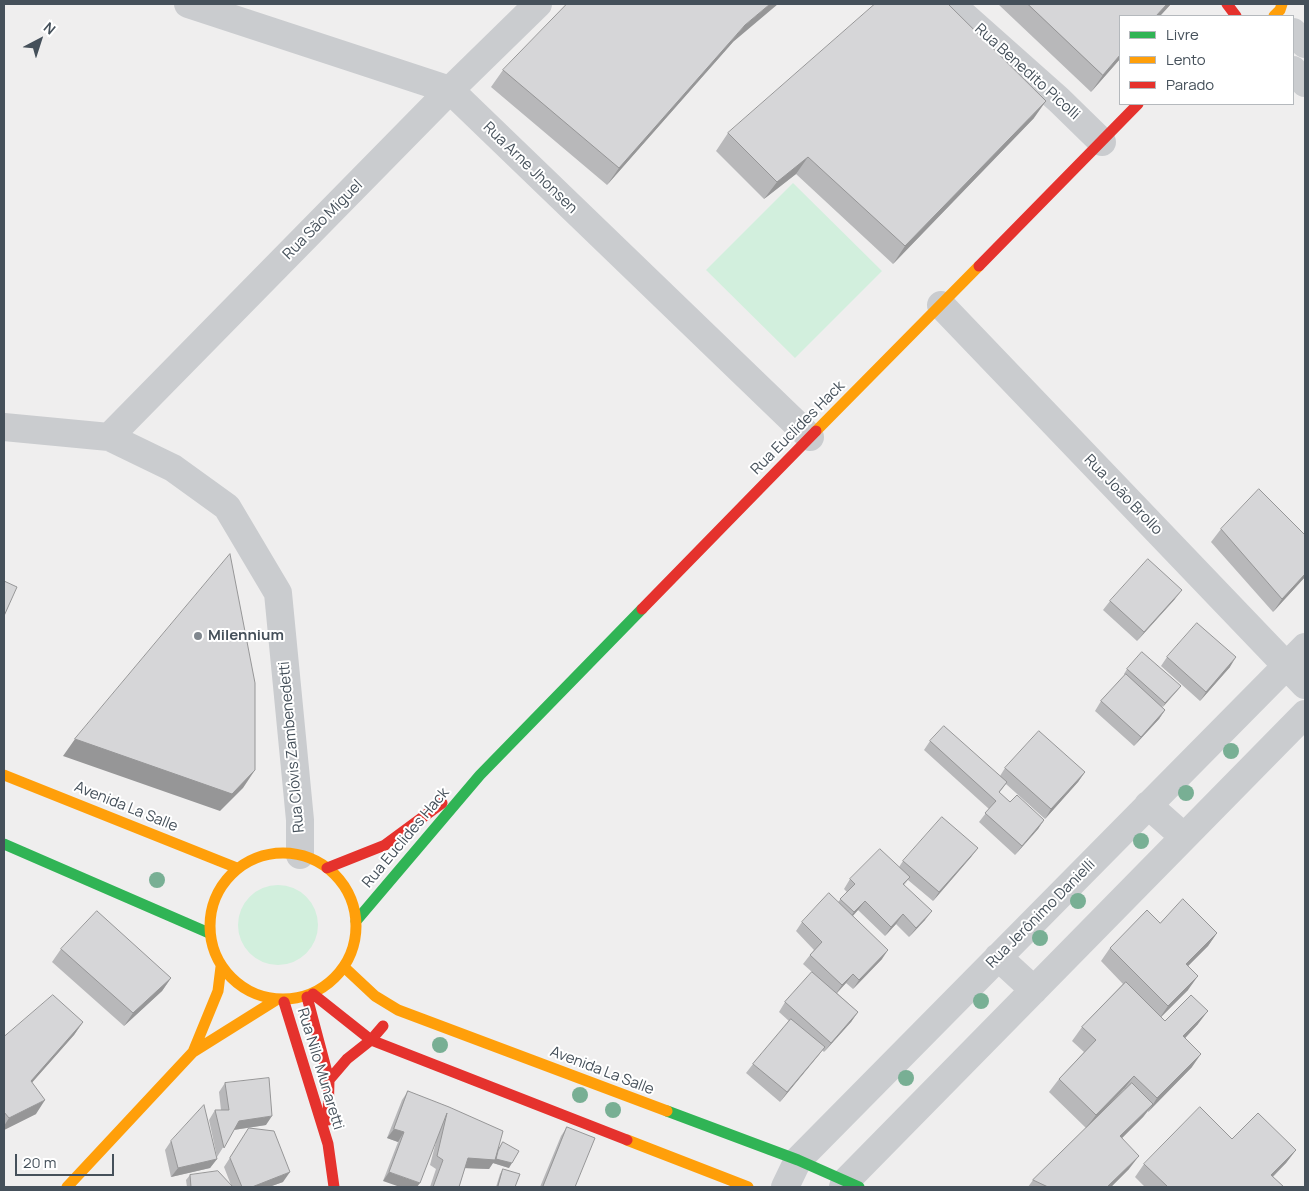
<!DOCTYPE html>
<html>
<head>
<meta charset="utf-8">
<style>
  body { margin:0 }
  #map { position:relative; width:1309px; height:1191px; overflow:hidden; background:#efeeee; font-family:Manrope,sans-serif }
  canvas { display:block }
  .frame { position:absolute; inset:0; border:5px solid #45505a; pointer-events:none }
  .legend { position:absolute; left:1119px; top:15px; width:175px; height:90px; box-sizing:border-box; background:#fff; border:1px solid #b5b9bd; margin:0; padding:6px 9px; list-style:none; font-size:15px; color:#45505a }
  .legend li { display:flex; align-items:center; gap:10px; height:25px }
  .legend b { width:25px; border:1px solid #b5b9bd }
  .north { position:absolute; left:15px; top:15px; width:50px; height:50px; -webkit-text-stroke:4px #fff; paint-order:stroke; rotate:40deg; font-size:14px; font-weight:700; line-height:20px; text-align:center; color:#45505a }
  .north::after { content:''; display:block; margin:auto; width:18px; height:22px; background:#45505a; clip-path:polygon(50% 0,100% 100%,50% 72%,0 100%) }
  .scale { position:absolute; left:15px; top:1154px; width:99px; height:22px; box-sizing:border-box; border:2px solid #45505a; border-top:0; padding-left:6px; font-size:15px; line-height:18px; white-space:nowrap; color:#45505a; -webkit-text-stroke:4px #fff; paint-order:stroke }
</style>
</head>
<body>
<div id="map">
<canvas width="1309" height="1191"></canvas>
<div class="frame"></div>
<ul class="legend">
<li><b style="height:6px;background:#30b455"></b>Livre</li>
<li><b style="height:6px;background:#ff9f0a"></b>Lento</li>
<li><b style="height:6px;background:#e5322d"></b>Parado</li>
</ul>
<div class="north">N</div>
<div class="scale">20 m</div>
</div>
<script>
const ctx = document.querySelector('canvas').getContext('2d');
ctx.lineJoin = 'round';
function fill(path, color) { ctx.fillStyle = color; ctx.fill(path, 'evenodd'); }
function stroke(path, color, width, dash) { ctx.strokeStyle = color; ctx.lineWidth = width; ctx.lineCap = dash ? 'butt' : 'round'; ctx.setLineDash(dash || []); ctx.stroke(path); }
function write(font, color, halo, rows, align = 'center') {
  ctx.font = font + ' Manrope,sans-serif'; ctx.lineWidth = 4; ctx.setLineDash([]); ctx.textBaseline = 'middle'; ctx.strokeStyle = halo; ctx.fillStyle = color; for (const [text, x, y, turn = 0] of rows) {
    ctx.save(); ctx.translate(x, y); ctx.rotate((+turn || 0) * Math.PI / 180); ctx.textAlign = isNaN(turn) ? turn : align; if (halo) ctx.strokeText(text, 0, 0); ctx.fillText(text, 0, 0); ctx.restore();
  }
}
fill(new Path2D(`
  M 793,183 L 882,271 L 795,358 L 706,270 Z
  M238 925a40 40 0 1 1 80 0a40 40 0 1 1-80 0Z`), '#d2efdd');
stroke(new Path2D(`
  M 188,4 L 450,90 L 810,437
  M 951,4 L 1059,100 L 1102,142
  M 1293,32 L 1305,44
  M 1293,70 L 1305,83
  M 941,305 L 1305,685
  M 4,427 L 109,437 L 173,468 L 227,507 L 278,593 L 300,820 L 300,855
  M 109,437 L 450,90 L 538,4
  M 1148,805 L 1184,837
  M 998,957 L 1034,990
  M 785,1187 L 798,1160 L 1305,647
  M 843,1187 L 845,1182 L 1305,714`), '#cacccf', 28);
stroke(new Path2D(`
  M 4,844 L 209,933
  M 356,921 L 480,775 L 642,609
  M 667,1111 L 798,1160 L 859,1187`), '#30b455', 11);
stroke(new Path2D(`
  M 1274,16 L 1280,10 L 1282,4
  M 816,431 L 979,266
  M 4,775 L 237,868
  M210 926a73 73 0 1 1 146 0a73 73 0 1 1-146 0Z
  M 344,967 L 375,996 L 398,1010 L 667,1111
  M 193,1052 L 218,991 L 221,967
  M 627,1140 L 748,1187
  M 67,1187 L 193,1052 L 276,1000`), '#ff9f0a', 11);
stroke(new Path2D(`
  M 1227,4 L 1236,16
  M 979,266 L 1138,104
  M 642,609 L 816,431
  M 327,868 L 385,845 L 442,803
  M 313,994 L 371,1040 L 627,1140
  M 307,997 L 329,1080 L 328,1120
  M 284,1002 L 328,1144 L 334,1187
  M 329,1080 L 347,1059 L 371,1040 L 383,1026`), '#e5322d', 11);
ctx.fillStyle = '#78af94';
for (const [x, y] of [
  [1231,751],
  [1186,793],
  [1141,841],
  [157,880],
  [1078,901],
  [1040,938],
  [981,1001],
  [440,1045],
  [906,1078],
  [580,1095],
  [613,1110]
]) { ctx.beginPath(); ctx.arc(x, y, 8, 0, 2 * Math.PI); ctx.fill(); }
fill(new Path2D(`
  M 998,4 L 1171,4 L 1160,16 L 1120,16 L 1120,59 L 1091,92 Z
  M 733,42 L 607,185 L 491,87 L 503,70 Z
  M 1034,118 L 893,264 L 796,174 L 764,199 L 716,151 L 728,133 Z
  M 1221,529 L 1305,535 L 1305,577 L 1273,612 L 1211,542 Z
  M 1175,599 L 1137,641 L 1103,610 L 1110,601 Z
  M 1167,657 L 1230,667 L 1200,701 L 1161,666 Z
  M 1127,669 L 1181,686 L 1162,707 L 1165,710 L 1159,719 L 1134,746 L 1095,711 L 1101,701 L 1125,675 L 1124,674 Z
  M 930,741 L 1000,776 L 1005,768 L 1085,772 L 1078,782 L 1045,819 L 1006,784 L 999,793 L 1010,802 L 1044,820 L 1038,829 L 1015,855 L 979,822 L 989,809 L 924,750 Z
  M 978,848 L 971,857 L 933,901 L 908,880 L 904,885 L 925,920 L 909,937 L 896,924 L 885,936 L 858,910 L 853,916 L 882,959 L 853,989 L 846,983 L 837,993 L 858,1012 L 851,1022 L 824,1052 L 822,1050 L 780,1102 L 746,1073 L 753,1064 L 789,1021 L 779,1012 L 785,1002 L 812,972 L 803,964 L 814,950 L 796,931 L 802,922 L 838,902 L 847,892 L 844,889 L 850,879 L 899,867 L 903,861 Z
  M 1160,923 L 1217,933 L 1208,946 L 1188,966 L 1188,990 L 1161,1017 L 1165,1021 L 1198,1024 L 1185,1038 L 1192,1067 L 1148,1112 L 1148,1111 L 1143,1117 L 1122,1138 L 1129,1169 L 1111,1187 L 1028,1187 L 1033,1180 L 1086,1128 L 1049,1092 L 1059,1079 L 1084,1052 L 1072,1041 L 1082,1027 L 1123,984 L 1101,961 L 1110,948 ZM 1124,1089 L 1125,1089 L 1103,1111 Z
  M 61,949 L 171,978 L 162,991 L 124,1026 L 52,962 Z
  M 83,1022 L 74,1035 L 32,1082 L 36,1114 L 4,1130 L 4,1037 Z
  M 225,1083 L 266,1125 L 234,1130 L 217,1157 L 209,1120 L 215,1110 L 221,1110 L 219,1092 Z
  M 408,1091 L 498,1149 L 503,1142 L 509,1168 L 493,1163 L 489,1169 L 465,1168 L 459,1187 L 430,1187 L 436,1169 L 430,1165 L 436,1142 L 383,1181 L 398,1142 L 387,1138 L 402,1100 Z
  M 567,1127 L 575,1187 L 540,1187 L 561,1136 Z
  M 249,1128 L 283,1182 L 269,1187 L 187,1187 L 186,1180 L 190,1175 L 231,1185 L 224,1167 Z
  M 1232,1139 L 1296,1150 L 1286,1163 L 1273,1177 L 1284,1187 L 1145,1187 L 1135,1177 L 1144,1164 Z
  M 171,1141 L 217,1159 L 210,1168 L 171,1177 L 165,1150 Z
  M 503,1169 L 515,1187 L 496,1187 L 500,1174 Z`), '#b8b8ba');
fill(new Path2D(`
  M 770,4 L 778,4 L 733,42 L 607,185 L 619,168 L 745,25 Z
  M 1167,4 L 1171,4 L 1160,16 L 1156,16 Z
  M 1120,55 L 1120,59 L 1091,92 L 1103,75 Z
  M 1046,101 L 1034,118 L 893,264 L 905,246 Z
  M 808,157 L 796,174 L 764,199 L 777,182 Z
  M 1305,574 L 1305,577 L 1273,612 L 1282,599 Z
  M 1182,590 L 1175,599 L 1137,641 L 1144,632 Z
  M 1236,657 L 1230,667 L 1200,701 L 1206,692 Z
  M 1181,686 L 1177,691 L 1162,708 L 1165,703 Z
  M 1165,710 L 1159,719 L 1134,746 L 1141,737 Z
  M 75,739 L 255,770 L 243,788 L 220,811 L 63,756 Z
  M 1085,772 L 1078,782 L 1045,819 L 1051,809 Z
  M 1044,820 L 1038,829 L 1015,855 L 1022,846 Z
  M 978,848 L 971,857 L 933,901 L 939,892 Z
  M 865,901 L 858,910 L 847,922 L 854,912 Z
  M 932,911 L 925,920 L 909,937 L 916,928 Z
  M 903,914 L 896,924 L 885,936 L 891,927 Z
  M 1217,933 L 1208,946 L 1176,978 L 1186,964 Z
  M 888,950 L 882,959 L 853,989 L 859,980 Z
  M 853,974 L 846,983 L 835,995 L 842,985 Z
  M 1198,976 L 1188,990 L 1159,1019 L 1168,1006 Z
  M 171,978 L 162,991 L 124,1026 L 133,1013 Z
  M 1208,1011 L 1198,1024 L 1174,1050 L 1183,1036 Z
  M 858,1012 L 851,1022 L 824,1052 L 831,1043 Z
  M 83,1022 L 74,1035 L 22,1094 L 31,1081 Z
  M 825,1047 L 818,1056 L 780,1102 L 787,1092 Z
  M 1201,1054 L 1192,1067 L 1148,1112 L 1157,1098 Z
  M 1134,1076 L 1124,1089 L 1086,1128 L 1096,1115 Z
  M 45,1100 L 36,1114 L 4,1130 L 4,1126 L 9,1118 Z
  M 1153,1104 L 1143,1117 L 1110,1150 L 1120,1136 Z
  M 272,1116 L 266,1125 L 233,1130 L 239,1121 Z
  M 394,1129 L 404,1132 L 398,1142 L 387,1138 Z
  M 1296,1150 L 1286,1163 L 1262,1187 L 1271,1175 Z
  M 1139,1156 L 1129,1169 L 1111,1187 L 1107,1187 Z
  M 468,1158 L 494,1158 L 512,1163 L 509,1168 L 493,1163 L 489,1169 L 462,1168 Z
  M 217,1159 L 210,1168 L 171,1177 L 178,1168 Z
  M 290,1172 L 283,1182 L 269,1187 L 252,1187 Z
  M 389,1172 L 420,1183 L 417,1187 L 400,1187 L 383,1181 Z`), '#969697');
const building = new Path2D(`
  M 567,4 L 770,4 L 745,25 L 619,168 L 503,70 Z
  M 875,4 L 948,4 L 1046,101 L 905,246 L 808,157 L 777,182 L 728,133 Z
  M 1028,4 L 1167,4 L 1156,16 L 1120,16 L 1120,55 L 1103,75 Z
  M 1259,489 L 1305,535 L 1305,574 L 1282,599 L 1221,529 Z
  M 230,554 L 255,683 L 255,770 L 232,794 L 75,739 Z
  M 1148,559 L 1182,590 L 1144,632 L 1110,601 Z
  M 4,581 L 17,587 L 4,616 Z
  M 1197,623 L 1236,657 L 1206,692 L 1167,657 Z
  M 1142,652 L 1181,686 L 1165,703 L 1127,669 Z
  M 1126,674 L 1165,710 L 1141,737 L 1101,701 Z
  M 944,726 L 1007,782 L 999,792 L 1010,802 L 1017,795 L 1044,820 L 1022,846 L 985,813 L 996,801 L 930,741 Z
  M 1039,731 L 1085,772 L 1051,809 L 1005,768 Z
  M 942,817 L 978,848 L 939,892 L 903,861 Z
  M 880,849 L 910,877 L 903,884 L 932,911 L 916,928 L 903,914 L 891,927 L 865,901 L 854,912 L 840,899 L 855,884 L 850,879 Z
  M 829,893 L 888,950 L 859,980 L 853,974 L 842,985 L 810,955 L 822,942 L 802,922 Z
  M 1183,899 L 1217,933 L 1186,964 L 1198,976 L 1168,1006 L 1110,948 L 1147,910 L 1160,923 Z
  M 97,911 L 171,978 L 133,1013 L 61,949 Z
  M 812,972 L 858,1012 L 831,1043 L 785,1002 Z
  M 1126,982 L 1165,1021 L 1191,995 L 1208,1011 L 1183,1036 L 1201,1054 L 1157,1098 L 1134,1076 L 1096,1115 L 1059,1079 L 1096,1040 L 1082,1027 Z
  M 53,995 L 83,1022 L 31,1081 L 45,1100 L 9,1118 L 4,1112 L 4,1037 Z
  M 791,1019 L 825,1047 L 787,1092 L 753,1064 Z
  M 269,1078 L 272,1116 L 239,1121 L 224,1148 L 215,1110 L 229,1110 L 225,1083 Z
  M 1132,1083 L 1153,1104 L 1120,1136 L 1139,1156 L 1107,1187 L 1048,1187 L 1033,1180 Z
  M 408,1091 L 449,1107 L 503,1131 L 495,1160 L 468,1158 L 459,1187 L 433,1187 L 443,1160 L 437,1156 L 447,1113 L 420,1183 L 389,1172 L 404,1132 L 394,1129 Z
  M 204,1105 L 217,1159 L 178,1168 L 171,1141 Z
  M 1200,1107 L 1232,1139 L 1258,1113 L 1296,1150 L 1271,1175 L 1284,1187 L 1168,1187 L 1144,1164 Z
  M 567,1127 L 595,1138 L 575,1187 L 543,1187 Z
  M 249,1128 L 274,1131 L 290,1172 L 252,1187 L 242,1187 L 230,1158 Z
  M 503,1142 L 519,1151 L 512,1163 L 496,1159 L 498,1151 Z
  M 503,1169 L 520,1174 L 515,1187 L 498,1187 Z
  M 218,1171 L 233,1187 L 191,1187 L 190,1175 Z`);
fill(building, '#d6d6d8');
stroke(building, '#969697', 1);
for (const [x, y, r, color] of [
  [198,636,5,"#80878e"]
]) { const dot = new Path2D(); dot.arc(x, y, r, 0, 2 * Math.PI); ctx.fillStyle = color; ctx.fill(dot); stroke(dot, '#fff', 2); }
write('15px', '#45505a', '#fff', [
  ["Rua Benedito Picolli",1027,72,42],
  ["Rua Arne Jhonsen",530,168,44],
  ["Rua São Miguel",323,220,-45],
  ["Rua Euclides Hack",798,428,-45],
  ["Rua João Brollo",1123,495,46],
  ["Rua Clóvis Zambenedetti",292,747,-95],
  ["Avenida La Salle",126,807,22],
  ["Rua Euclides Hack",406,838,-50],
  ["Rua Jerônimo Danielli",1041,914,-45],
  ["Rua Nilo Munaretti",320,1069,73],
  ["Avenida La Salle",602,1071,21]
]);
write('bold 15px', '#45505a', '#fff', [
  ["Milennium",208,636]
], 'left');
</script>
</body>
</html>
